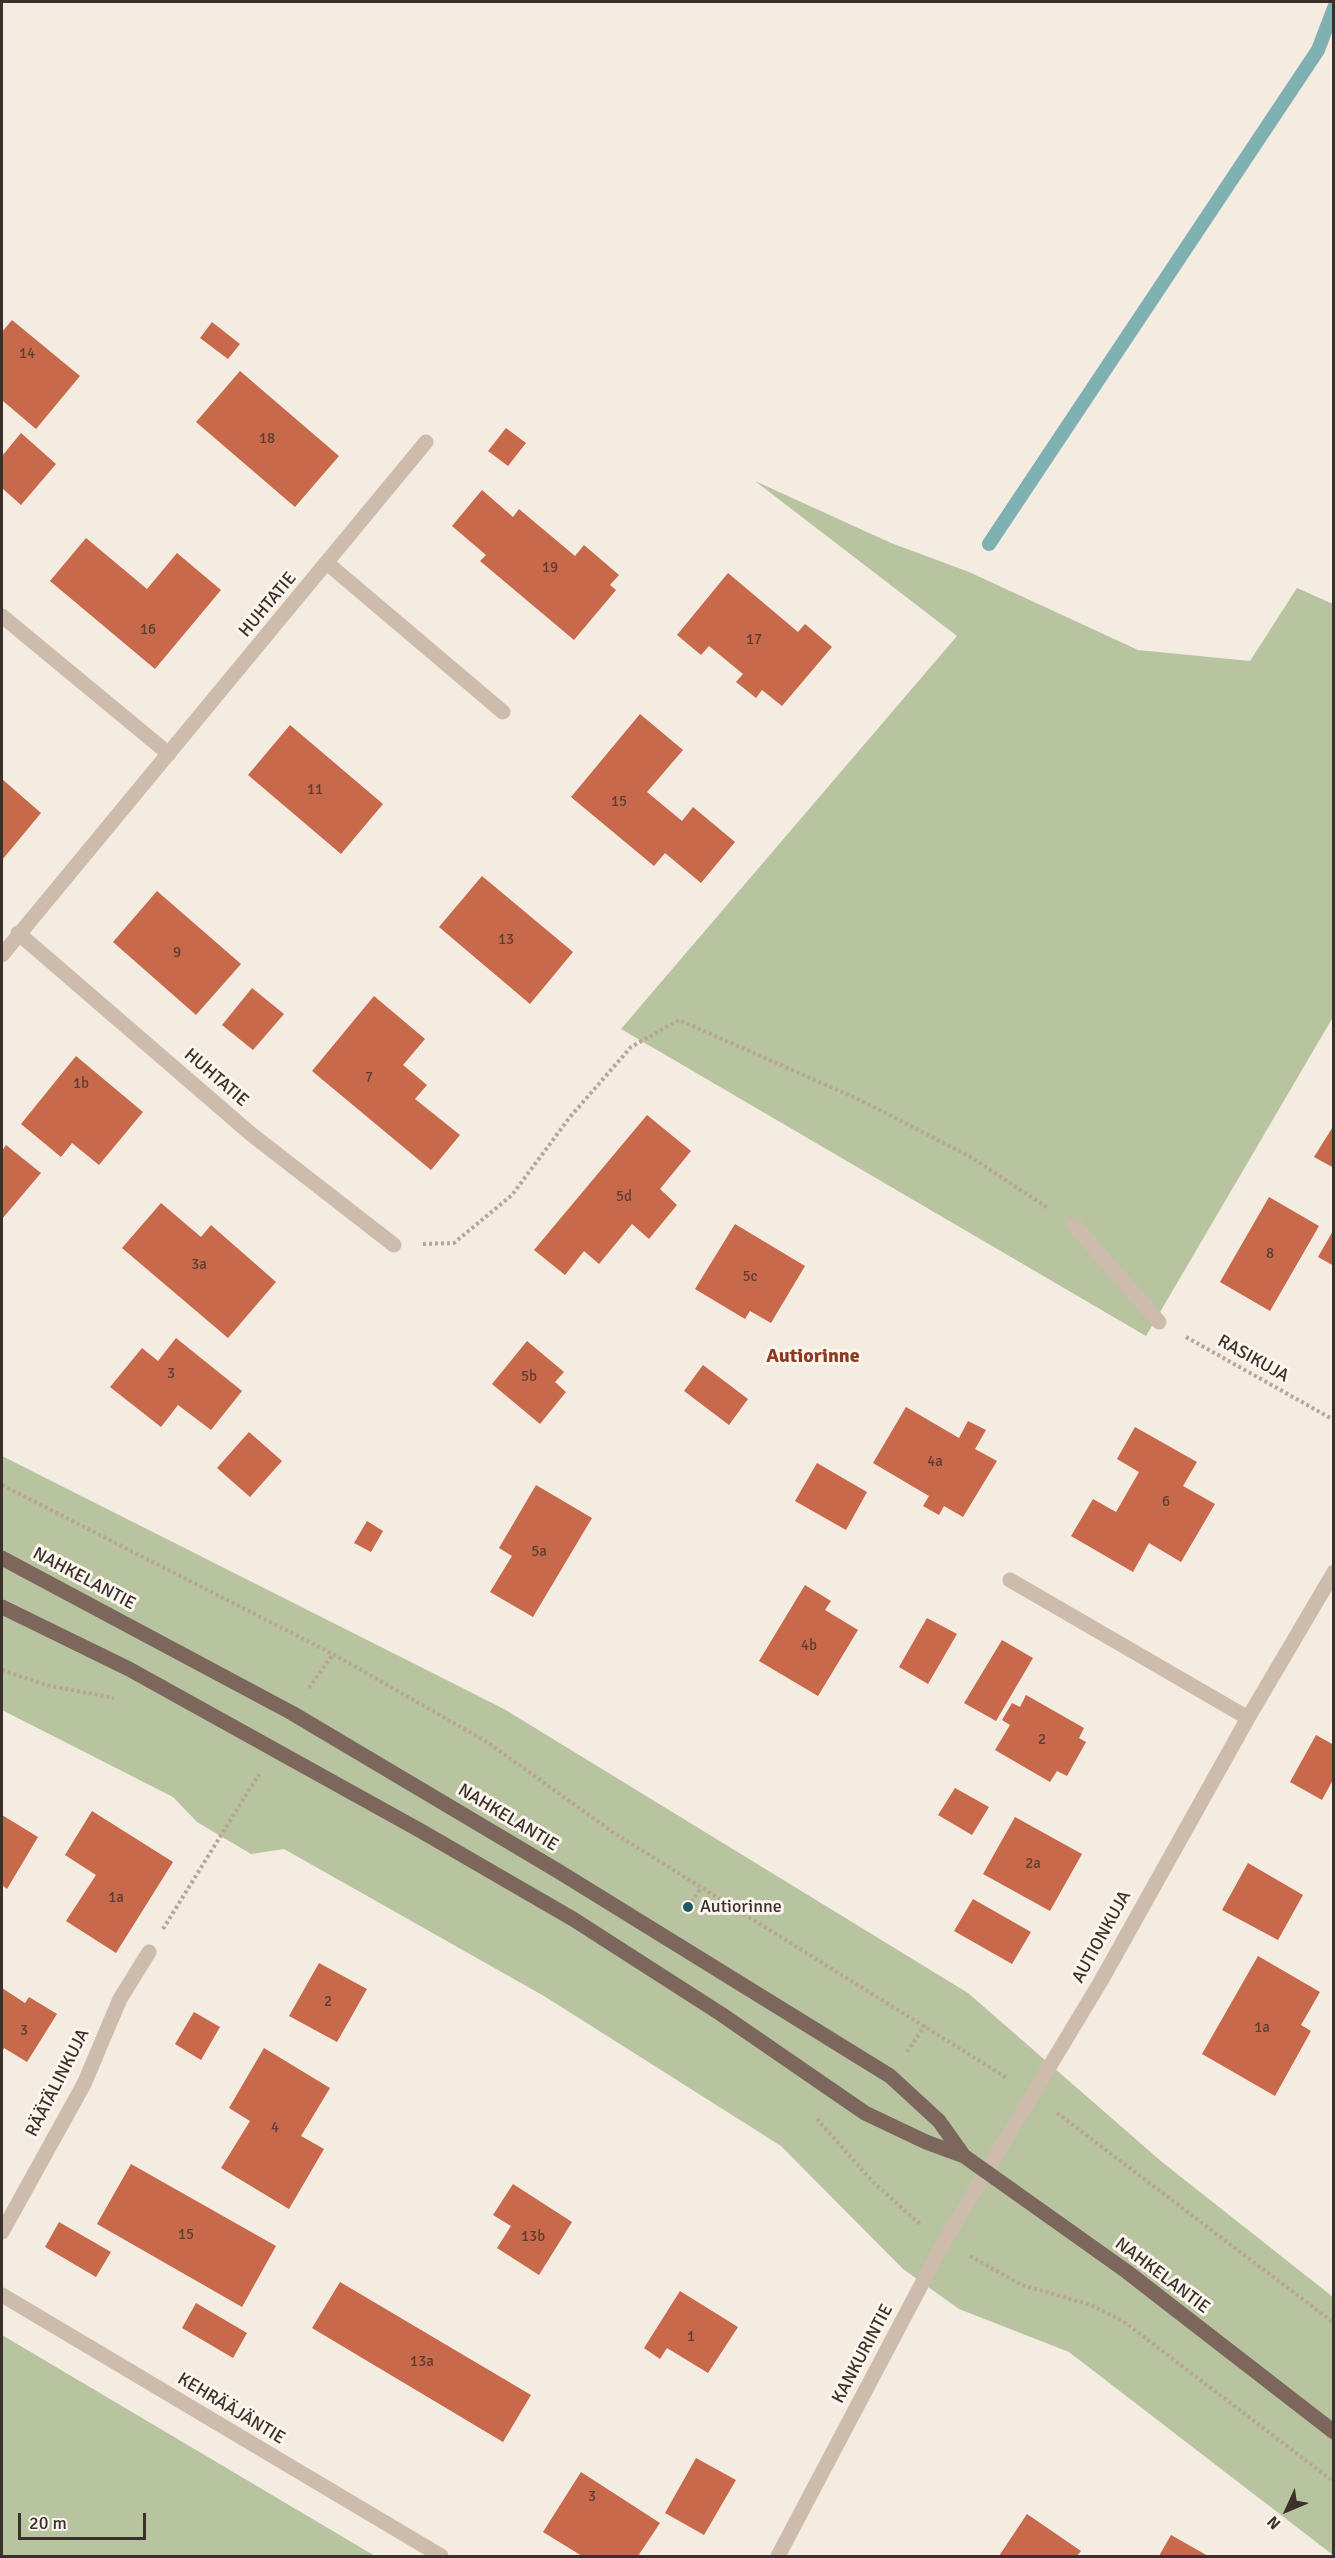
<!DOCTYPE html>
<html>
<head>
<meta charset="utf-8">
<style>
  body { margin:0 }
  #map { position:relative; width:1335px; height:2558px; overflow:hidden; background:#f4ebe1; font-family:Signika,sans-serif }
  canvas { display:block }
  .frame { position:absolute; inset:0; border:3px solid #3b302b; pointer-events:none }
  .north { position:absolute; left:1257px; top:2480px; width:60px; height:60px; -webkit-text-stroke:4px #fbf5ee; paint-order:stroke; rotate:226deg; font-size:16px; font-weight:700; line-height:24px; text-align:center; color:#3b302b }
  .north::after { content:''; display:block; margin:auto; width:21px; height:27px; background:#3b302b; clip-path:polygon(50% 0,100% 100%,50% 72%,0 100%) }
  .scale { position:absolute; left:18px; top:2513px; width:128px; height:27px; box-sizing:border-box; border:3px solid #3b302b; border-top:0; padding-left:8px; font-size:18px; line-height:21px; white-space:nowrap; color:#3b302b; -webkit-text-stroke:4px #fbf5ee; paint-order:stroke }
</style>
</head>
<body>
<div id="map">
<canvas width="1335" height="2558"></canvas>
<div class="frame"></div>
<div class="north">N</div>
<div class="scale">20 m</div>
</div>
<script>
const ctx = document.querySelector('canvas').getContext('2d');
ctx.lineJoin = 'round';
function fill(path, color) { ctx.fillStyle = color; ctx.fill(path, 'evenodd'); }
function stroke(path, color, width, dash) { ctx.strokeStyle = color; ctx.lineWidth = width; ctx.lineCap = dash ? 'butt' : 'round'; ctx.setLineDash(dash || []); ctx.stroke(path); }
function write(font, color, halo, rows, align = 'center') {
  ctx.font = font + ' Signika,sans-serif'; ctx.lineWidth = 6; ctx.setLineDash([]); ctx.textBaseline = 'middle'; ctx.strokeStyle = halo; ctx.fillStyle = color; for (const [text, x, y, turn = 0] of rows) {
    ctx.save(); ctx.translate(x, y); ctx.rotate((+turn || 0) * Math.PI / 180); ctx.textAlign = isNaN(turn) ? turn : align; if (halo) ctx.strokeText(text, 0, 0); ctx.fillText(text, 0, 0); ctx.restore();
  }
}
fill(new Path2D(`
  M 755,481 L 891,543 L 969,572 L 1138,650 L 1250,661 L 1297,588 L 1333,604 L 1333,1017 L 1146,1336 L 621,1029 L 957,636 Z
  M 2,1456 L 504,1709 L 968,1993 L 1162,2162 L 1333,2297 L 1333,2555 L 1069,2352 L 959,2309 L 903,2269 L 781,2146 L 544,1996 L 284,1849 L 251,1854 L 197,1822 L 173,1797 L 2,1710 Z
  M 2,2335 L 375,2556 L 2,2556 Z`), '#b8c4a0');
stroke(new Path2D(`
  M 989,544 L 1318,50 L 1334,8`), '#7fb0b2', 14);
fill(new Path2D(`
  M 12,320 L 80,376 L 36,429 L 3,401 L 2,403 L 2,332 Z
  M 212,322 L 240,344 L 228,359 L 200,338 Z
  M 240,371 L 339,456 L 295,507 L 196,422 Z
  M 506,428 L 526,443 L 508,466 L 488,451 Z
  M 21,433 L 56,464 L 21,505 L 2,488 L 2,456 Z
  M 482,490 L 513,517 L 519,509 L 575,556 L 584,545 L 619,575 L 610,585 L 616,590 L 574,640 L 480,561 L 486,555 L 452,526 Z
  M 86,538 L 147,589 L 177,553 L 221,590 L 155,669 L 50,581 Z
  M 728,573 L 798,632 L 805,624 L 832,647 L 782,706 L 762,690 L 756,698 L 736,682 L 743,674 L 709,646 L 701,655 L 677,635 Z
  M 640,714 L 683,750 L 647,792 L 682,821 L 693,807 L 735,842 L 701,883 L 665,853 L 654,866 L 571,797 Z
  M 290,725 L 383,804 L 341,854 L 248,775 Z
  M 2,779 L 41,813 L 2,860 Z
  M 482,876 L 573,952 L 530,1004 L 439,927 Z
  M 157,891 L 241,964 L 196,1015 L 113,942 Z
  M 252,988 L 284,1014 L 253,1050 L 222,1025 Z
  M 374,996 L 425,1039 L 403,1065 L 427,1085 L 415,1099 L 460,1135 L 431,1170 L 312,1071 Z
  M 76,1056 L 143,1112 L 99,1165 L 72,1143 L 61,1157 L 21,1124 Z
  M 647,1115 L 691,1151 L 660,1189 L 677,1205 L 649,1239 L 632,1224 L 599,1264 L 584,1251 L 565,1275 L 534,1250 Z
  M 1334,1125 L 1334,1168 L 1314,1157 Z
  M 6,1145 L 41,1173 L 2,1219 L 2,1151 Z
  M 1269,1197 L 1319,1226 L 1270,1311 L 1220,1282 Z
  M 161,1203 L 201,1237 L 211,1225 L 276,1282 L 228,1338 L 122,1248 Z
  M 735,1224 L 805,1266 L 771,1323 L 750,1311 L 745,1319 L 695,1289 Z
  M 1334,1229 L 1334,1266 L 1318,1257 Z
  M 176,1338 L 242,1391 L 211,1430 L 178,1405 L 161,1427 L 110,1387 L 142,1348 L 158,1361 Z
  M 527,1341 L 564,1372 L 555,1382 L 566,1392 L 540,1424 L 492,1384 Z
  M 703,1365 L 748,1399 L 729,1425 L 684,1391 Z
  M 906,1407 L 959,1438 L 968,1421 L 986,1430 L 975,1449 L 997,1461 L 963,1517 L 944,1506 L 939,1515 L 923,1506 L 929,1496 L 873,1463 Z
  M 1135,1427 L 1197,1462 L 1183,1486 L 1215,1504 L 1181,1562 L 1149,1543 L 1133,1572 L 1071,1536 L 1093,1499 L 1116,1512 L 1139,1472 L 1117,1459 Z
  M 249,1432 L 282,1461 L 250,1497 L 217,1468 Z
  M 817,1463 L 867,1492 L 846,1530 L 795,1501 Z
  M 536,1485 L 592,1518 L 533,1617 L 490,1592 L 512,1556 L 499,1548 Z
  M 367,1521 L 383,1531 L 371,1552 L 354,1543 Z
  M 805,1585 L 831,1601 L 825,1610 L 858,1630 L 818,1696 L 759,1661 Z
  M 927,1618 L 957,1634 L 928,1684 L 899,1667 Z
  M 1002,1640 L 1033,1658 L 996,1721 L 964,1703 Z
  M 1026,1695 L 1084,1728 L 1079,1738 L 1086,1742 L 1067,1776 L 1057,1771 L 1050,1782 L 995,1750 L 1010,1725 L 1002,1720 L 1012,1703 L 1020,1707 Z
  M 1316,1735 L 1334,1745 L 1334,1778 L 1322,1800 L 1290,1782 Z
  M 955,1788 L 989,1807 L 972,1835 L 938,1815 Z
  M 92,1811 L 173,1862 L 116,1953 L 66,1921 L 96,1875 L 65,1855 Z
  M 2,1815 L 38,1837 L 7,1889 L 2,1885 Z
  M 1015,1817 L 1082,1854 L 1050,1911 L 983,1874 Z
  M 1248,1863 L 1303,1895 L 1278,1940 L 1222,1910 Z
  M 973,1899 L 1031,1932 L 1012,1964 L 954,1931 Z
  M 1258,1956 L 1320,1992 L 1301,2025 L 1311,2031 L 1275,2096 L 1202,2054 Z
  M 319,1963 L 367,1989 L 337,2042 L 289,2016 Z
  M 2,1988 L 25,2003 L 29,1997 L 57,2014 L 27,2062 L 4,2048 L 2,2052 Z
  M 194,2012 L 220,2027 L 201,2060 L 175,2044 Z
  M 264,2048 L 330,2088 L 301,2136 L 324,2149 L 289,2209 L 221,2168 L 250,2121 L 229,2108 Z
  M 131,2164 L 276,2246 L 242,2307 L 97,2224 Z
  M 513,2184 L 572,2222 L 539,2275 L 497,2248 L 511,2226 L 493,2215 Z
  M 59,2222 L 111,2252 L 96,2277 L 45,2247 Z
  M 340,2282 L 531,2395 L 503,2442 L 312,2328 Z
  M 680,2291 L 738,2327 L 708,2373 L 667,2348 L 660,2359 L 644,2348 Z
  M 196,2303 L 247,2333 L 233,2358 L 182,2328 Z
  M 696,2458 L 736,2480 L 704,2535 L 665,2513 Z
  M 581,2472 L 660,2523 L 638,2556 L 582,2556 L 543,2532 Z
  M 1027,2514 L 1081,2551 L 1077,2556 L 999,2556 Z
  M 1171,2535 L 1208,2556 L 1159,2556 Z`), '#c8694b');
stroke(new Path2D(`
  M 423,1244 L 454,1243 L 512,1195 L 570,1117 L 631,1047 L 679,1020 L 860,1100 L 969,1156 L 1048,1208
  M 1186,1337 L 1334,1420
  M 2,1485 L 333,1654 L 487,1742 L 614,1833 L 1007,2078
  M 2,1670 L 46,1685 L 114,1698
  M 309,1688 L 333,1654
  M 688,1907 L 701,1888
  M 163,1929 L 259,1774
  M 907,2052 L 925,2025
  M 1057,2113 L 1334,2323
  M 817,2119 L 873,2182 L 921,2225
  M 970,2256 L 1022,2285 L 1091,2305 L 1123,2321 L 1334,2482`), '#b9a596', 4, [3, 3]);
stroke(new Path2D(`
  M 327,563 L 503,712
  M 2,616 L 169,754
  M 18,933 L 251,1134 L 394,1245
  M 2,955 L 426,442
  M 1074,1225 L 1159,1322
  M 1010,1580 L 1248,1718
  M 2,2232 L 84,2084 L 120,1999 L 149,1952
  M 2,2295 L 441,2556
  M 778,2556 L 945,2240 L 1101,1981 L 1248,1718 L 1334,1572`), '#cdbbac', 15);
stroke(new Path2D(`
  M 2,1558 L 292,1713 L 558,1871 L 890,2076 L 939,2121 L 964,2156
  M 2,1607 L 129,1669 L 421,1831 L 573,1919 L 721,2014 L 865,2113 L 926,2142 L 964,2156 L 1126,2271 L 1334,2432`), '#7d675c', 15);
for (const [x, y, r, color] of [
  [688,1907,6,"#1f5a5e"]
]) { const dot = new Path2D(); dot.arc(x, y, r, 0, 2 * Math.PI); ctx.fillStyle = color; ctx.fill(dot); stroke(dot, '#fbf5ee', 2); }
write('15px', '#5e3e33', null, [
  ["14",27,354],
  ["18",267,439],
  ["19",550,568],
  ["16",148,630],
  ["17",754,640],
  ["11",315,790],
  ["15",619,802],
  ["13",506,940],
  ["9",177,953],
  ["7",369,1078],
  ["1b",81,1084],
  ["5d",624,1197],
  ["8",1270,1254],
  ["3a",199,1265],
  ["5c",750,1277],
  ["3",171,1374],
  ["5b",529,1377],
  ["4a",935,1462],
  ["6",1166,1502],
  ["5a",539,1552],
  ["4b",809,1646],
  ["2",1042,1740],
  ["2a",1033,1864],
  ["1a",116,1898],
  ["2",328,2002],
  ["1a",1262,2028],
  ["3",24,2031],
  ["4",275,2128],
  ["15",186,2235],
  ["13b",533,2237],
  ["1",691,2337],
  ["13a",422,2362],
  ["3",592,2497]
]);
write('18px', '#3b302b', '#fbf5ee', [
  ["HUHTATIE",268,605,-50],
  ["HUHTATIE",216,1078,41],
  ["RASIKUJA",1253,1359,29],
  ["NAHKELANTIE",84,1579,28],
  ["NAHKELANTIE",508,1818,31],
  ["AUTIONKUJA",1102,1937,-61],
  ["RÄÄTÄLINKUJA",58,2083,-63],
  ["NAHKELANTIE",1162,2276,37],
  ["KANKURINTIE",863,2354,-62],
  ["KEHRÄÄJÄNTIE",231,2409,31]
]);
write('18px', '#3b302b', '#fbf5ee', [
  ["Autiorinne",700,1907]
], 'left');
write('bold 20px', '#8c3b22', '#fbf5ee', [
  ["Autiorinne",813,1357]
]);
</script>
</body>
</html>
